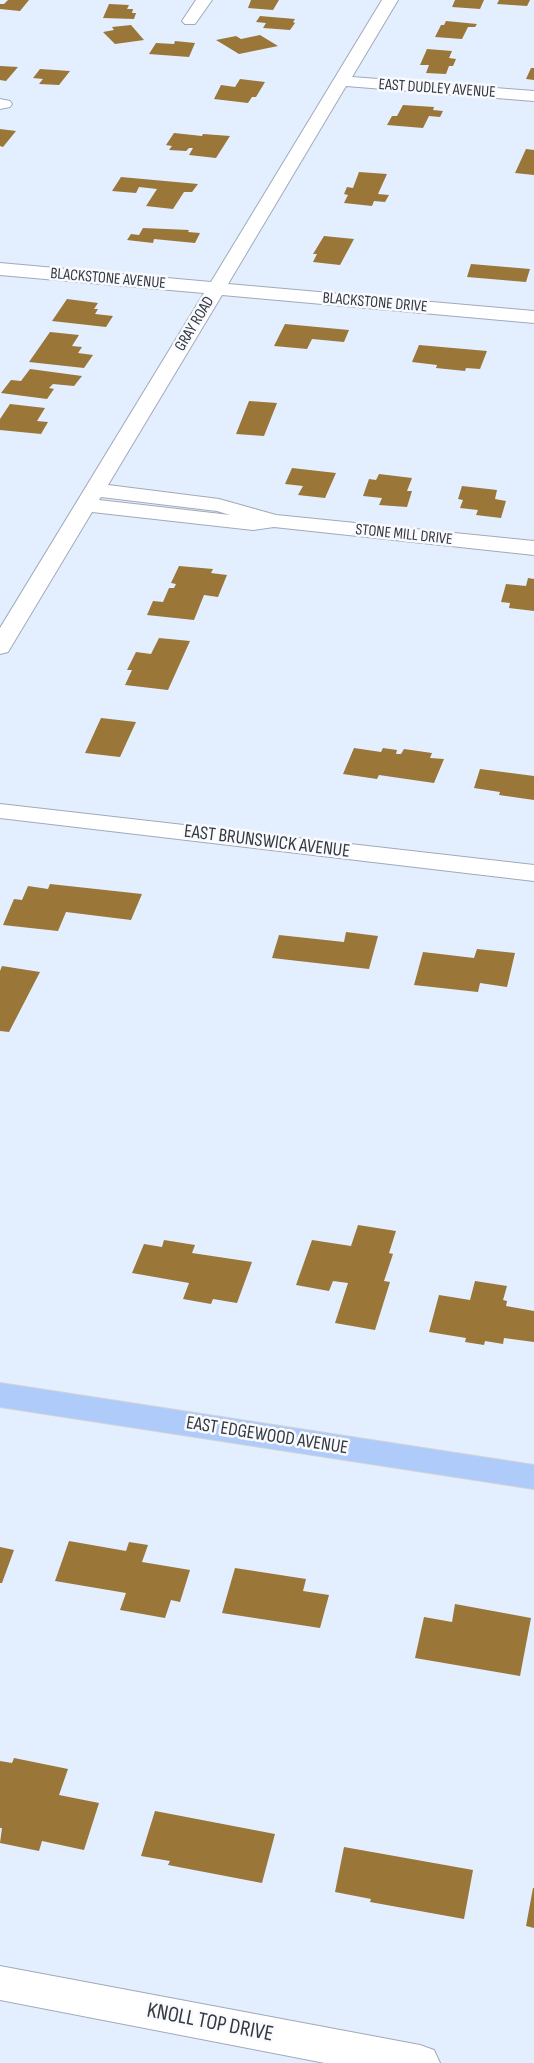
<!DOCTYPE html>
<html>
<head>
<meta charset="utf-8">
<style>
  body { margin:0 }
  canvas { display:block; background:#e3eeff }
</style>
</head>
<body>
<canvas width="534" height="2063"></canvas>
<script>
const ctx = document.querySelector('canvas').getContext('2d');
ctx.lineJoin = 'round';
function fill(path, color) { ctx.fillStyle = color; ctx.fill(path, 'evenodd'); }
function stroke(path, color, width, dash) { ctx.strokeStyle = color; ctx.lineWidth = width; ctx.lineCap = dash ? 'butt' : 'round'; ctx.setLineDash(dash || []); ctx.stroke(path); }
function write(font, color, halo, rows, align = 'center') {
  ctx.font = font + ' "Sofia Sans Condensed",sans-serif'; ctx.lineWidth = 5; ctx.setLineDash([]); ctx.textBaseline = 'middle'; ctx.strokeStyle = halo; ctx.fillStyle = color; for (const [text, x, y, turn = 0] of rows) {
    ctx.save(); ctx.translate(x, y); ctx.rotate((+turn || 0) * Math.PI / 180); ctx.textAlign = isNaN(turn) ? turn : align; if (halo) ctx.strokeText(text, 0, 0); ctx.fillText(text, 0, 0); ctx.restore();
  }
}
fill(new Path2D(`
  M 8,0 L 29,0 L 20,11 L 0,9 L 0,4 L 4,4 Z
  M 251,0 L 279,0 L 273,10 L 248,8 Z
  M 455,0 L 484,0 L 480,9 L 452,7 Z
  M 499,0 L 530,0 L 527,6 L 497,4 Z
  M 109,4 L 129,5 L 127,9 L 133,9 L 132,13 L 136,13 L 134,19 L 103,18 Z
  M 260,16 L 295,19 L 293,22 L 295,23 L 290,30 L 263,28 L 266,23 L 256,22 Z
  M 446,21 L 477,24 L 475,27 L 468,27 L 462,39 L 435,37 L 441,25 L 444,25 Z
  M 131,25 L 144,40 L 115,44 L 103,32 L 114,30 L 112,27 Z
  M 260,35 L 278,46 L 239,54 L 216,40 L 236,36 L 241,39 Z
  M 175,41 L 195,43 L 189,57 L 149,54 L 156,43 L 174,44 Z
  M 427,49 L 452,51 L 449,58 L 456,59 L 453,66 L 449,66 L 446,74 L 426,73 L 429,65 L 420,65 Z
  M 0,66 L 18,67 L 6,81 L 0,80 Z
  M 531,68 L 534,68 L 534,80 L 526,79 Z
  M 40,69 L 70,71 L 59,85 L 39,84 L 43,79 L 33,78 Z
  M 240,79 L 265,82 L 256,97 L 252,97 L 248,103 L 214,99 L 221,85 L 235,87 Z
  M 403,105 L 434,107 L 433,110 L 443,111 L 440,117 L 429,116 L 423,128 L 387,125 L 392,116 L 397,116 Z
  M 0,129 L 16,131 L 3,147 L 0,146 Z
  M 174,133 L 202,136 L 203,134 L 230,136 L 216,158 L 189,155 L 193,148 L 189,148 L 186,151 L 169,150 L 172,146 L 166,145 Z
  M 526,149 L 534,150 L 534,175 L 515,173 Z
  M 359,172 L 387,174 L 378,194 L 389,195 L 385,202 L 374,201 L 372,206 L 344,203 L 348,195 L 344,194 L 347,187 L 353,188 Z
  M 121,177 L 198,184 L 192,192 L 184,192 L 173,209 L 146,206 L 157,189 L 139,187 L 136,193 L 112,191 Z
  M 143,228 L 189,230 L 188,232 L 200,233 L 195,243 L 154,239 L 153,243 L 127,240 L 131,234 L 139,235 Z
  M 324,236 L 354,239 L 340,265 L 313,262 L 317,254 L 313,254 Z
  M 471,264 L 530,269 L 526,282 L 467,277 Z
  M 67,299 L 98,303 L 94,309 L 98,309 L 95,314 L 113,316 L 106,327 L 52,321 Z
  M 285,324 L 349,330 L 344,342 L 312,339 L 307,349 L 274,346 Z
  M 50,332 L 79,335 L 72,346 L 82,347 L 78,353 L 93,355 L 84,368 L 29,362 Z
  M 419,345 L 487,351 L 480,369 L 466,368 L 465,371 L 436,368 L 437,365 L 412,362 Z
  M 30,369 L 82,376 L 74,386 L 53,384 L 49,388 L 54,389 L 47,399 L 1,393 L 11,380 L 21,381 Z
  M 249,401 L 277,403 L 264,436 L 236,434 Z
  M 10,404 L 45,408 L 37,421 L 48,422 L 41,434 L 0,430 L 0,419 Z
  M 292,468 L 336,473 L 325,498 L 298,495 L 303,486 L 285,484 Z
  M 379,474 L 412,478 L 407,491 L 412,491 L 407,507 L 379,505 L 382,498 L 363,496 L 369,479 L 376,480 Z
  M 462,486 L 497,490 L 495,499 L 506,501 L 501,518 L 476,515 L 478,510 L 460,508 L 463,500 L 458,499 Z
  M 179,566 L 213,569 L 211,573 L 227,575 L 218,597 L 204,595 L 194,620 L 147,615 L 153,601 L 163,602 L 169,588 L 174,588 L 176,584 L 171,583 Z
  M 528,578 L 534,579 L 534,611 L 509,608 L 510,603 L 501,602 L 506,584 L 526,586 Z
  M 159,638 L 190,641 L 168,690 L 125,685 L 132,670 L 127,670 L 136,652 L 151,654 Z
  M 101,718 L 136,722 L 120,757 L 85,753 Z
  M 354,748 L 381,752 L 383,748 L 397,750 L 396,754 L 401,754 L 404,749 L 432,753 L 430,758 L 444,759 L 434,783 L 379,775 L 377,779 L 343,774 Z
  M 480,769 L 534,776 L 534,800 L 499,795 L 500,792 L 474,788 Z
  M 50,884 L 142,894 L 131,920 L 66,912 L 58,931 L 3,925 L 14,899 L 22,900 L 28,886 L 48,889 Z
  M 346,932 L 378,936 L 369,969 L 272,958 L 279,935 L 344,942 Z
  M 477,949 L 515,953 L 507,987 L 480,983 L 478,992 L 414,985 L 423,952 L 474,958 Z
  M 2,966 L 40,972 L 9,1032 L 0,1031 L 0,971 Z
  M 358,1225 L 396,1231 L 389,1253 L 393,1254 L 384,1281 L 390,1282 L 375,1330 L 335,1323 L 348,1283 L 333,1281 L 329,1291 L 296,1285 L 312,1240 L 351,1246 Z
  M 164,1240 L 195,1245 L 192,1253 L 252,1262 L 237,1303 L 213,1299 L 211,1304 L 183,1299 L 189,1283 L 132,1273 L 144,1244 L 162,1247 Z
  M 475,1281 L 507,1286 L 503,1300 L 507,1301 L 506,1306 L 534,1311 L 534,1342 L 504,1338 L 503,1344 L 485,1341 L 484,1345 L 465,1342 L 466,1338 L 429,1332 L 439,1295 L 470,1300 Z
  M 69,1541 L 126,1551 L 129,1542 L 148,1545 L 142,1562 L 190,1570 L 180,1602 L 171,1600 L 165,1618 L 120,1610 L 126,1593 L 55,1581 Z
  M 0,1547 L 14,1550 L 2,1583 L 0,1583 Z
  M 235,1568 L 306,1579 L 303,1591 L 329,1595 L 320,1628 L 222,1613 Z
  M 455,1604 L 531,1618 L 520,1676 L 415,1658 L 424,1617 L 452,1622 Z
  M 14,1758 L 68,1769 L 59,1795 L 99,1803 L 84,1850 L 42,1841 L 39,1851 L 0,1843 L 2,1828 L 0,1828 L 0,1761 L 12,1763 Z
  M 155,1811 L 275,1834 L 262,1883 L 168,1865 L 170,1861 L 141,1856 Z
  M 344,1847 L 473,1870 L 464,1919 L 370,1902 L 371,1899 L 335,1892 Z
  M 533,1888 L 534,1888 L 534,1928 L 526,1926 Z`), '#9a7638');
const minor = new Path2D(`
  M 196,0 L 212,0 L 195,24 L 185,24 L 182,21 Z
  M 382,0 L 398,0 L 352,77 L 534,91 L 534,101 L 346,86 L 228,284 L 534,311 L 534,323 L 222,295 L 108,485 L 219,499 L 276,515 L 534,541 L 534,555 L 274,527 L 253,530 L 92,512 L 8,652 L 0,654 L 0,628 L 204,293 L 0,275 L 0,263 L 211,282 ZM 101,497 L 217,511 L 230,515 L 99,500 Z
  M 0,99 L 10,101 L 12,104 L 10,107 L 0,109 Z
  M 0,804 L 534,865 L 534,881 L 0,818 Z
  M 0,1966 L 420,2045 L 434,2050 L 440,2063 L 325,2063 L 0,2000 Z`);
const major = new Path2D(`
  M 0,1383 L 534,1465 L 534,1489 L 0,1407 Z`);
stroke(minor, '#a0aaba', 2);
stroke(major, '#d2d3d5', 2);
fill(minor, '#fff');
fill(major, '#afcbfa');
write('16px', '#34383f', '#f8fafe', [
  ["EAST DUDLEY AVENUE",437,89,4],
  ["BLACKSTONE AVENUE",108,279,5],
  ["BLACKSTONE DRIVE",375,303,5],
  ["GRAY ROAD",195,324,-59],
  ["STONE MILL DRIVE",404,535,6]
]);
write('19px', '#34383f', '#f8fafe', [
  ["EAST BRUNSWICK AVENUE",267,842,7],
  ["EAST EDGEWOOD AVENUE",267,1436,9]
]);
write('22px', '#34383f', '#f8fafe', [
  ["KNOLL TOP DRIVE",210,2023,11]
]);
</script>
</body>
</html>
